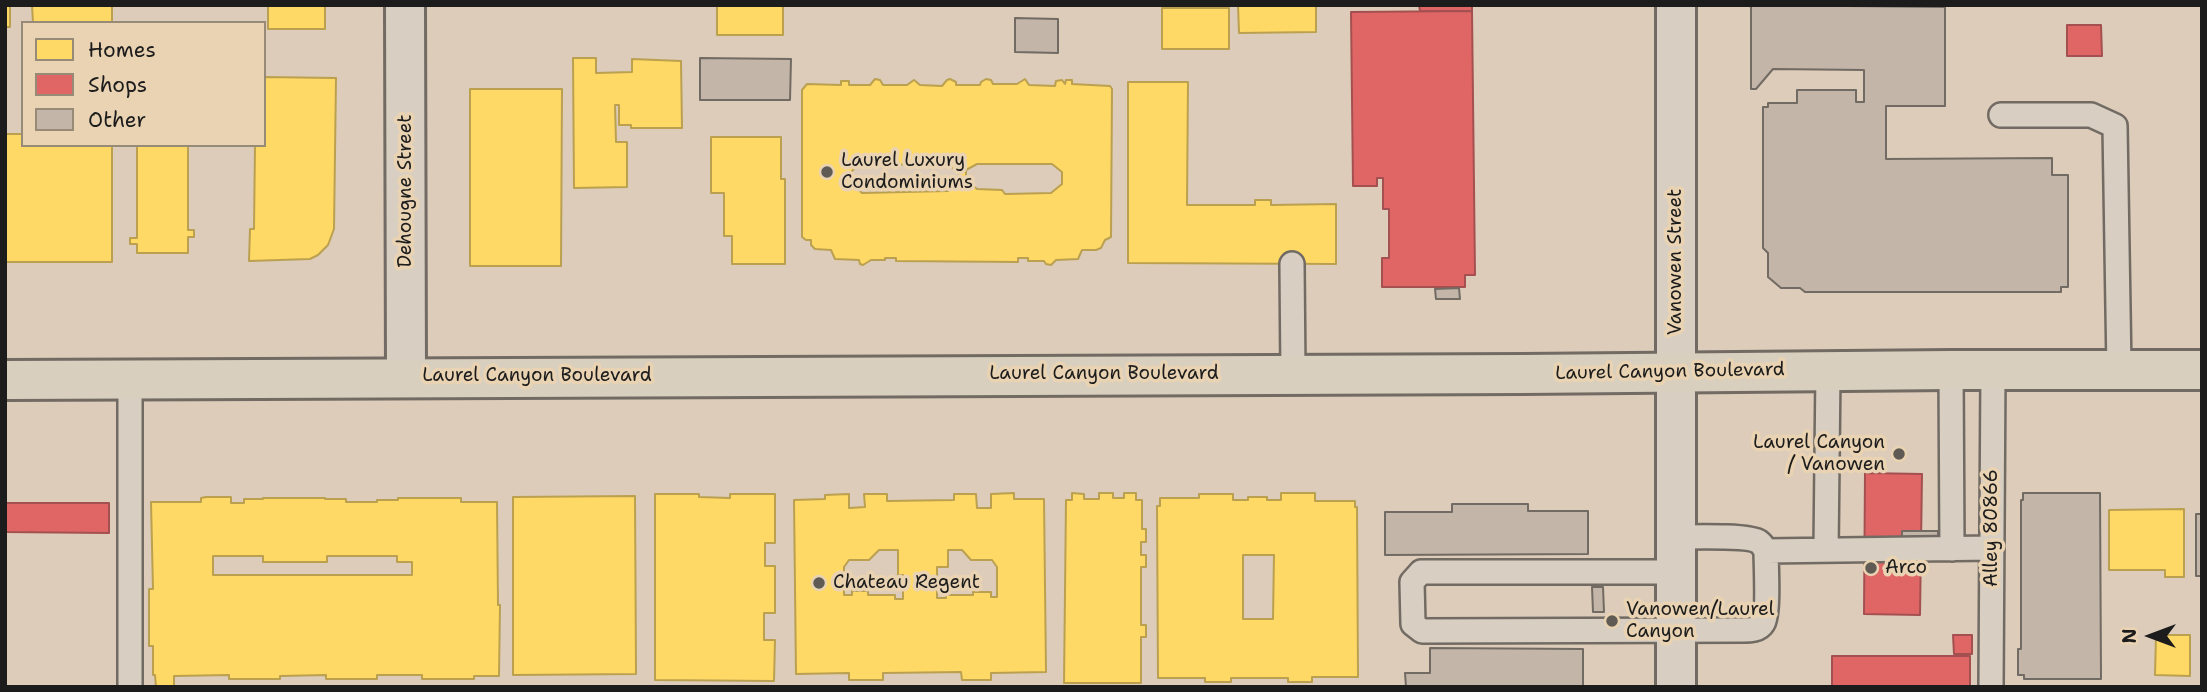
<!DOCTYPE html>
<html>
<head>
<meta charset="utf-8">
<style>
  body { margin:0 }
  #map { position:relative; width:2207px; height:692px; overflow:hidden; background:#dcccb9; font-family:"Shantell Sans",sans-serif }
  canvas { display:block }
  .frame { position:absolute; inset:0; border:7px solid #1c1c1c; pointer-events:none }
  .legend { position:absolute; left:21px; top:21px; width:245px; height:126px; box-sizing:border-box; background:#e9d3b2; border:2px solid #978a76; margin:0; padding:9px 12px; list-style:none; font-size:21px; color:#1c1c1c }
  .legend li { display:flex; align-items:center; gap:14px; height:35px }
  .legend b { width:35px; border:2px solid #978a76 }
  .north { position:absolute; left:2116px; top:601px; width:70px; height:70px; -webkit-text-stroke:5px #e9d3b2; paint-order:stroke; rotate:270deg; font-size:19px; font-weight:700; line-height:28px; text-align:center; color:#1c1c1c }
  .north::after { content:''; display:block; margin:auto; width:24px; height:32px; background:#1c1c1c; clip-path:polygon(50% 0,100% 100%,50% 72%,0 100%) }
</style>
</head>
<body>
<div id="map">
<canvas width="2207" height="692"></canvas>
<div class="frame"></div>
<ul class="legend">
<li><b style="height:19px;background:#ffd966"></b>Homes</li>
<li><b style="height:19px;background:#e06666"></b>Shops</li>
<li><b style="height:19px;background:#c3b5a7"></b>Other</li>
</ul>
<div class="north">N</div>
</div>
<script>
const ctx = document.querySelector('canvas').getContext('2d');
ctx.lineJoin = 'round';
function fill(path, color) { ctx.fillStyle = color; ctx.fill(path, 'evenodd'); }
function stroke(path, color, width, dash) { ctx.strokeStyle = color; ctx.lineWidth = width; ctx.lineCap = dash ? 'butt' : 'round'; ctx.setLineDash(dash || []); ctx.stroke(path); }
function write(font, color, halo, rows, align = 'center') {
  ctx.font = font + ' "Shantell Sans",sans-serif'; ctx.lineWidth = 7; ctx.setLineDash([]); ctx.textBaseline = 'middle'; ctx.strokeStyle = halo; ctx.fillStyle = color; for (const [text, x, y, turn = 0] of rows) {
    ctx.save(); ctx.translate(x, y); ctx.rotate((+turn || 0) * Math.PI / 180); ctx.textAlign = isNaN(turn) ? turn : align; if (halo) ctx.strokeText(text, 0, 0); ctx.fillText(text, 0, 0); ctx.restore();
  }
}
const homes = new Path2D(`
  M 5,5 L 10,5 L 10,27 L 5,27 Z
  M 32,5 L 112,5 L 112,23 L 33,23 Z
  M 268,5 L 325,5 L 325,29 L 268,29 Z
  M 717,5 L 783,5 L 783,35 L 717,35 Z
  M 1238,5 L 1316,5 L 1316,32 L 1239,33 Z
  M 1162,8 L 1229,8 L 1229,49 L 1162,49 Z
  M 573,58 L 596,58 L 596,73 L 632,72 L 632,59 L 681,61 L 682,128 L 631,128 L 631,125 L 619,125 L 619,105 L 615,105 L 616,142 L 627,142 L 627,187 L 574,188 Z
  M 264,77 L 336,78 L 334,229 L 328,245 L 318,255 L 310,259 L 249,261 L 250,229 L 254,229 L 255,145 L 264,145 Z
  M 875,79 L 880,80 L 883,85 L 907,85 L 914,80 L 920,85 L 942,86 L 947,80 L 950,79 L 956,82 L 956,85 L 980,85 L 981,82 L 986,79 L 991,80 L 993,84 L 1017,84 L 1025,79 L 1029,85 L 1055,86 L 1056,81 L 1062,80 L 1065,84 L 1066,80 L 1072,80 L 1072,84 L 1110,86 L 1112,89 L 1111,237 L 1105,240 L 1101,248 L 1096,250 L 1082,250 L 1078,259 L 1056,260 L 1051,265 L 1046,264 L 1044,261 L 1028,261 L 1028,258 L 1018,258 L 1018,262 L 896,261 L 896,258 L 885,258 L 885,260 L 871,260 L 863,265 L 860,264 L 859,260 L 835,259 L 831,250 L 815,249 L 811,245 L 811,240 L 806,240 L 802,237 L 802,90 L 807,84 L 841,85 L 841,81 L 849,81 L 849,85 L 870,85 ZM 859,164 L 948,165 L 959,172 L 958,181 L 948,191 L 862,193 L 851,183 L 852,171 ZM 977,164 L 1052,164 L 1062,172 L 1062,184 L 1051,193 L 1005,194 L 1002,190 L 977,189 L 966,180 L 966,170 Z
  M 1128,82 L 1188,82 L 1187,205 L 1255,205 L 1255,200 L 1271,200 L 1271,205 L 1336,204 L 1336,264 L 1128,263 Z
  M 470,89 L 562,89 L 561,266 L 470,266 Z
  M 5,134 L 23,134 L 23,145 L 112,145 L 112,262 L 5,262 Z
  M 711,137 L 781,137 L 781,179 L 785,179 L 785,264 L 732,264 L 732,236 L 724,236 L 724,193 L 711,193 Z
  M 137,145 L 188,145 L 188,230 L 194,230 L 194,237 L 188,237 L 188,253 L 137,253 L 137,244 L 130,244 L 130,238 L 137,238 Z
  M 1014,493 L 1014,499 L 1044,499 L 1046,672 L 991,673 L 991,680 L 962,680 L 961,672 L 883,673 L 883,680 L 849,680 L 849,673 L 796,674 L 794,500 L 825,499 L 825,495 L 849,494 L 849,508 L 865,507 L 864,494 L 887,494 L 887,501 L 954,500 L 954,494 L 976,494 L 977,508 L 991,508 L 991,494 ZM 879,550 L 898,550 L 898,575 L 903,575 L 903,599 L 895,599 L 895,595 L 868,595 L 868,591 L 852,591 L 852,595 L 844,595 L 844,567 L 849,560 L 869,560 ZM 948,550 L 962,550 L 971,560 L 992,560 L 997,567 L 997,597 L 991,597 L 991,592 L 973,592 L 973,595 L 946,595 L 946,598 L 937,598 L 937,567 L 948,567 Z
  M 1072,493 L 1084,494 L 1084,499 L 1099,499 L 1099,493 L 1113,493 L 1113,498 L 1124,498 L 1124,493 L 1136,493 L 1136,500 L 1142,500 L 1142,529 L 1146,529 L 1146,542 L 1141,542 L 1141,555 L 1146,555 L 1146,567 L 1141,567 L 1141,625 L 1146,625 L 1146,637 L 1141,637 L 1141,683 L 1064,683 L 1066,500 L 1072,500 Z
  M 1281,493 L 1315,493 L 1315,501 L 1355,501 L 1355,507 L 1357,507 L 1358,677 L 1312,677 L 1312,682 L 1288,682 L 1288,678 L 1231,678 L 1231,682 L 1205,682 L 1205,678 L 1158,678 L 1157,506 L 1160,506 L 1160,498 L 1199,498 L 1199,494 L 1233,494 L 1233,500 L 1248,500 L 1248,497 L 1267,497 L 1267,500 L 1281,500 ZM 1243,555 L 1274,555 L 1273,619 L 1243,619 Z
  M 655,494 L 699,494 L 699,497 L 730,498 L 730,494 L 775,494 L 775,543 L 765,543 L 765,566 L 775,566 L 775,613 L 764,613 L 764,640 L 775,640 L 774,681 L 655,680 Z
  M 635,496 L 636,674 L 513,675 L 513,497 Z
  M 206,497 L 231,497 L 231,503 L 244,503 L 244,499 L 263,499 L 263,498 L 325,498 L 325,499 L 346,499 L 346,502 L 377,502 L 377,500 L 398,500 L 398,498 L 461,498 L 461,502 L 497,502 L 498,605 L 500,605 L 499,676 L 474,676 L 474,679 L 422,679 L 422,675 L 377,675 L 377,679 L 326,679 L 326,675 L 280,676 L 280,679 L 229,679 L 229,675 L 174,676 L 174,687 L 156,687 L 155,675 L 153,675 L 153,646 L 149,646 L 149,589 L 153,589 L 151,502 L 201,502 L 201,498 ZM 213,556 L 263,556 L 263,562 L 327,562 L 327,556 L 397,556 L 397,562 L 412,562 L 412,575 L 213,575 Z
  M 2184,509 L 2184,577 L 2165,577 L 2165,570 L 2109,570 L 2109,510 Z
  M 2156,635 L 2190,635 L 2190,676 L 2155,675 Z`);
fill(homes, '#ffd966');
stroke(homes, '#bba050', 2);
const shops = new Path2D(`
  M 1419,5 L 1472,5 L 1472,11 L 1420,11 Z
  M 1472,11 L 1475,275 L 1465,275 L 1465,287 L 1382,287 L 1382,258 L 1389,258 L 1389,209 L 1383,209 L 1383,178 L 1377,178 L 1377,186 L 1353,186 L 1351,12 Z
  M 2067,25 L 2101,25 L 2102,56 L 2067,56 Z
  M 1865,473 L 1922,474 L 1920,615 L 1864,614 Z
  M 5,503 L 109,503 L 109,533 L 5,532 Z
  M 1953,635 L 1972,635 L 1972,654 L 1954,654 Z
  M 1832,656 L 1970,656 L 1970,687 L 1832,687 Z`);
fill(shops, '#e06666');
stroke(shops, '#a55050', 2);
const building = new Path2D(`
  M 1748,5 L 1945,7 L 1945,106 L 1886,106 L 1886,159 L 2052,158 L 2052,175 L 2068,175 L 2068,287 L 2061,287 L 2061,292 L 1805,292 L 1800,288 L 1781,288 L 1768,277 L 1768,253 L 1763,248 L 1763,107 L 1768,107 L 1768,103 L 1797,103 L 1797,90 L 1856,90 L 1856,102 L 1864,102 L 1864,70 L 1773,69 L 1756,89 L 1751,89 L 1751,7 Z
  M 1015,18 L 1058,19 L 1058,53 L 1015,52 Z
  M 700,58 L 791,59 L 790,100 L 700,100 Z
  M 1459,288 L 1460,299 L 1436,299 L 1435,289 Z
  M 2023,493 L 2100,493 L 2101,679 L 2024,679 L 2024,675 L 2018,675 L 2018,649 L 2021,649 L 2021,500 L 2023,500 Z
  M 1452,504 L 1528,504 L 1528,511 L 1588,511 L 1588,554 L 1385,555 L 1385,512 L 1452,512 Z
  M 2196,514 L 2202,514 L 2202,576 L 2196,576 Z
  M 1902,531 L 1938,531 L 1938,544 L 1902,544 Z
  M 1592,587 L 1603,587 L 1604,612 L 1593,612 Z
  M 1430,648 L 1583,649 L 1583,687 L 1406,687 L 1405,673 L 1430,673 Z`);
fill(building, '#c3b5a7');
stroke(building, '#726b63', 2);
const service = new Path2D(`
  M 2001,115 L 2091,115 L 2115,126 L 2119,370
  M 1292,264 L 1293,374
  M 1951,370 L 1952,549
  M 130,380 L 130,687
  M 1676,537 C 1691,537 1749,535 1759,542 C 1762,544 1764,548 1766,551 C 1766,564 1769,614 1763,623 C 1759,630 1750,630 1743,630 L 1422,631 L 1413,624 L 1412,582 L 1421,572 L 1676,572
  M 1826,550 L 1828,371
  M 1766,551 L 1992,548
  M 1991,687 L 1993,370`);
const minor = new Path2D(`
  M 405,5 L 406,377`);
const secondary = new Path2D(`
  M 1676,5 L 1676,687`);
const primary = new Path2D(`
  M 5,380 L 1523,374 L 1951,370 L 2202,370`);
stroke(service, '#726b63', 28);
stroke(minor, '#726b63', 44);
stroke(secondary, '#726b63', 44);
stroke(primary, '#726b63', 44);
stroke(service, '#d8cfc2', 23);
stroke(minor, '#d8cfc2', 38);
stroke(secondary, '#d8cfc2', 38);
stroke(primary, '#d9cfbe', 38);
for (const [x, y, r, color] of [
  [827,172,7,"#5f5a53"],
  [1899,454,7,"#5f5a53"],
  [1871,568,7,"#5f5a53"],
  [819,583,7,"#5f5a53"],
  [1612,621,7,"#5f5a53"]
]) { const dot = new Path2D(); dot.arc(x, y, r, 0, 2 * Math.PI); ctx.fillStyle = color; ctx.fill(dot); stroke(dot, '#e9d3b2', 2.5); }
write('19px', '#1c1c1c', '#e9d3b2', [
  ["Laurel Luxury",841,161],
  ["Condominiums",841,183],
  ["Laurel Canyon",1885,443,"right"],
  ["/ Vanowen",1885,465,"right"],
  ["Arco",1885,568],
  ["Chateau Regent",833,583],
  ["Vanowen/Laurel",1626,610],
  ["Canyon",1626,632]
], 'left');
write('19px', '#1c1c1c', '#e9d3b2', [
  ["Dehougne Street",406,191,-90],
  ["Vanowen Street",1676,262,-90],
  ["Laurel Canyon Boulevard",1670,372,-1],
  ["Laurel Canyon Boulevard",1104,374],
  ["Laurel Canyon Boulevard",537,376],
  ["Alley 80866",1992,528,-90]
]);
</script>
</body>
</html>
